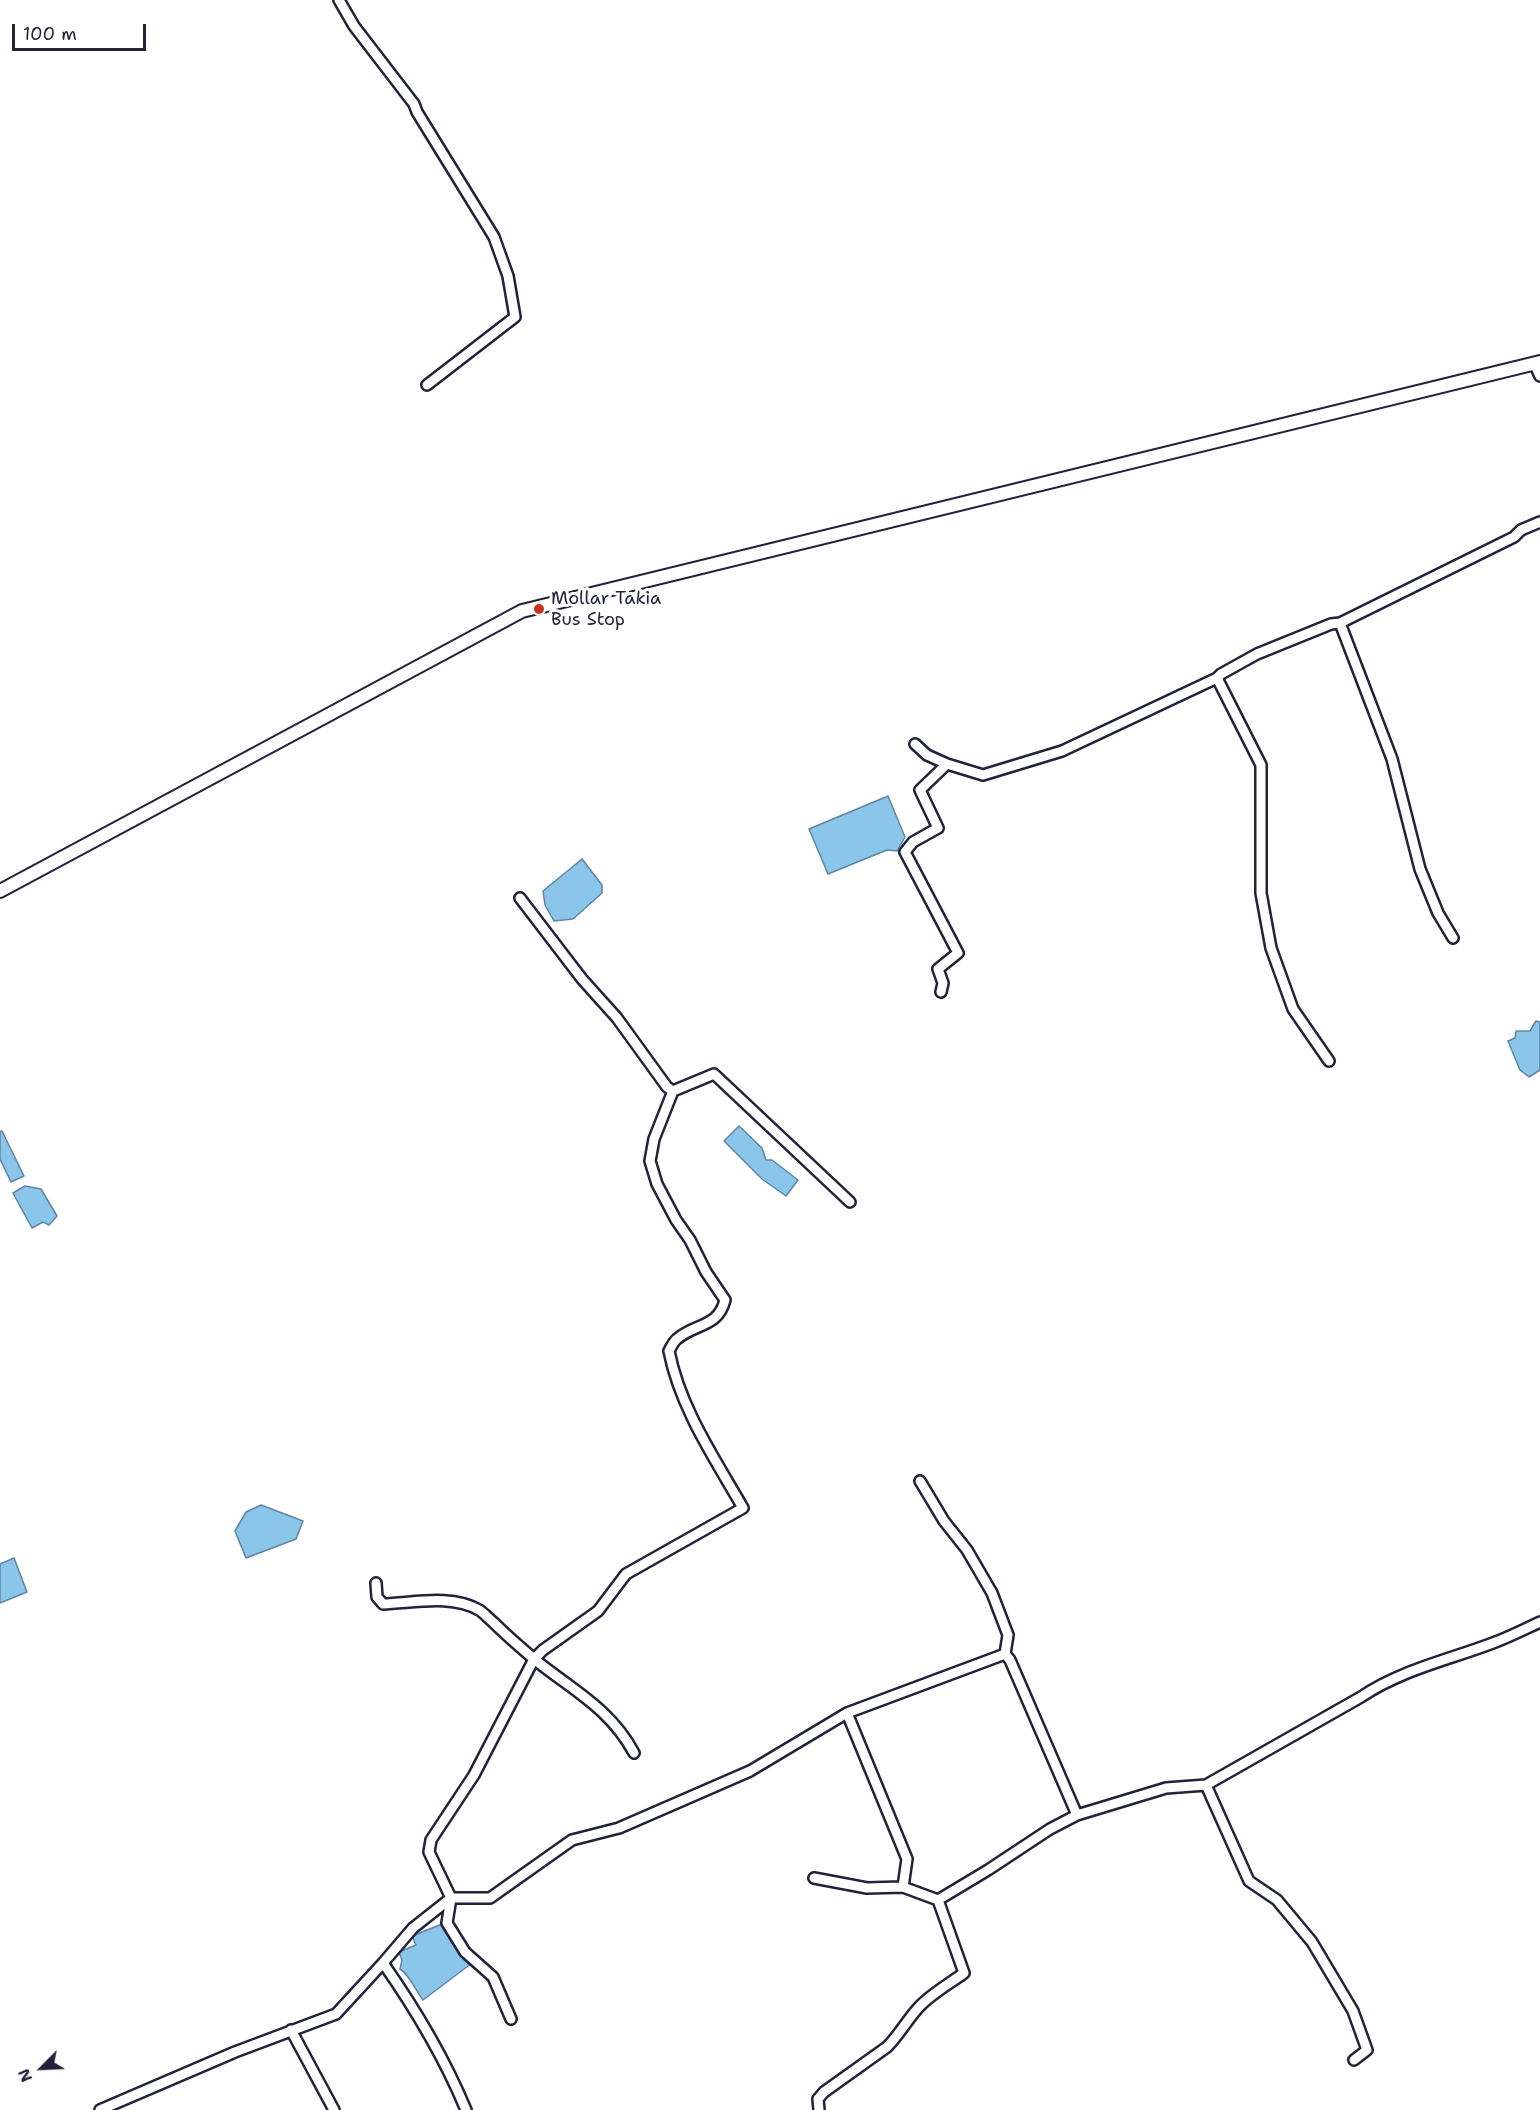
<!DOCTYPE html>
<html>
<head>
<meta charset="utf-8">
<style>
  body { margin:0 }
  #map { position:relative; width:1540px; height:2110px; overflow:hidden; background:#fff; font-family:"Shantell Sans",sans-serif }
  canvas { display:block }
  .north { position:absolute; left:12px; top:2038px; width:60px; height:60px; -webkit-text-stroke:4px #fff; paint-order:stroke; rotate:246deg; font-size:16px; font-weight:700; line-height:24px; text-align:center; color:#22223b }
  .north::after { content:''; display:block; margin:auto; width:21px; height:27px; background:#22223b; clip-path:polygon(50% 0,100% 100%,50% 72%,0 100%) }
  .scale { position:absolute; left:12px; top:24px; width:134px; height:27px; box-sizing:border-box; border:3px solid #22223b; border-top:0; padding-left:8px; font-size:18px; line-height:21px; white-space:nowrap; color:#22223b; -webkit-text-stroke:4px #fff; paint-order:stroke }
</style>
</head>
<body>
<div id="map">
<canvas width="1540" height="2110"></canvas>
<div class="north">N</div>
<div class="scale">100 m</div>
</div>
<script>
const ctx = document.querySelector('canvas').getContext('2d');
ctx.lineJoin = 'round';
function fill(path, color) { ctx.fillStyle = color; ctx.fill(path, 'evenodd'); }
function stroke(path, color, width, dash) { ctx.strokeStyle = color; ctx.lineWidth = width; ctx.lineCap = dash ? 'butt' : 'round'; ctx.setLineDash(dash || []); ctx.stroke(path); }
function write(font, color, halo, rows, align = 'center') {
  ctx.font = font + ' "Shantell Sans",sans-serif'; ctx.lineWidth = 6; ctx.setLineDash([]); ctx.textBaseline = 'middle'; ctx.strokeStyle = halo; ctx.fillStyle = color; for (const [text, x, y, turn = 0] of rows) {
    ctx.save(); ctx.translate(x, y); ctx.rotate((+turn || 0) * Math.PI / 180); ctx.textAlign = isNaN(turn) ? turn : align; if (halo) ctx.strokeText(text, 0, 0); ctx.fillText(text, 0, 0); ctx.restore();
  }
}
const water = new Path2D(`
  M 888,796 L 905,837 L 897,851 L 887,850 L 828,874 L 809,829 Z
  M 582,859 L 602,885 L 602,893 L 573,919 L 554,921 L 545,905 L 543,891 Z
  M 1536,1021 L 1540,1022 L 1540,1070 L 1529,1077 L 1520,1070 L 1508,1041 L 1515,1038 L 1516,1031 L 1530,1031 Z
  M 739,1126 L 762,1148 L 766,1160 L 772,1160 L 798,1180 L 786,1196 L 762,1179 L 724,1141 Z
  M 2,1131 L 24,1176 L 11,1182 L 0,1159 L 0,1132 Z
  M 25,1186 L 41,1189 L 57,1216 L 49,1225 L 43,1222 L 32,1228 L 13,1193 Z
  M 261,1505 L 303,1521 L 296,1539 L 246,1558 L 235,1531 L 246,1512 Z
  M 14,1558 L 27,1592 L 0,1603 L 0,1564 Z
  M 442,1924 L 472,1963 L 423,2000 C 415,1990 410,1975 400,1969 L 402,1960 L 399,1952 L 416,1945 L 412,1936 Z`);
fill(water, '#89c6e9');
stroke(water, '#6084a3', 1.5);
const minor = new Path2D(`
  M 339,0 L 354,26 L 414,104 L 417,112 L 494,237 L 508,276 L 515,317 L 427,385
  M 1534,363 L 1540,376
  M 1340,623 L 1392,759 L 1420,869 L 1438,913 L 1453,938
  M 1217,678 L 1261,765 L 1261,893 L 1271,948 L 1293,1009 L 1329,1061
  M 915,744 L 927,755 L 947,764 L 983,775 L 1062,751 L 1217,678 L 1221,674 L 1257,654 L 1331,624 L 1340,623 L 1514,537 L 1521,530 L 1540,522
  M 520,898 L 582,979 L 617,1018 L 667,1087 L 673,1091
  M 941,992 L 943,983 L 938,969 L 958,953 L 905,852 L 913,842 L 938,828 L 920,790 L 947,764
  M 920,1481 L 944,1521 L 967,1550 L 992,1593 L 1008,1635 L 1005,1654
  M 376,1583 L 377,1597 L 383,1604 C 414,1603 451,1594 479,1610 C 484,1613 488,1618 493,1622 C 506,1635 520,1647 534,1659 C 572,1690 610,1708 634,1753
  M 847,1713 L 907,1859 L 903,1887
  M 1206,1785 L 1249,1881 L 1277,1900 L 1312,1942 L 1353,2011 L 1367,2050 L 1354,2060
  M 814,1878 L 867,1888 L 903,1887 L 938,1900 L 964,1973 C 949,1984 931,1994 919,2007 C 907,2020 899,2035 887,2047 L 824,2092 L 818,2099 L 819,2110
  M 938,1900 L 988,1870 L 1050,1829 L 1077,1815 L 1166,1788 L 1206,1785 L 1361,1697 C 1401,1670 1448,1660 1493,1643 C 1509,1637 1525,1629 1540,1622
  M 383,1963 C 416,2010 444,2057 466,2110
  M 511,2019 L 493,1977 L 465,1952 L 447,1923 L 451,1898 L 429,1852 L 431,1840 L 474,1775 L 534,1659 L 543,1650 L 598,1611 L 626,1574 L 743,1508 C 715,1459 680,1408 669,1351 C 671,1347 674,1341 677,1339 C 695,1323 718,1328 725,1300 L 706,1272 L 690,1240 L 676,1220 L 657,1184 L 650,1161 L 654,1139 L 673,1091 L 714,1074 L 850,1202
  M 291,2030 L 334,2110
  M 100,2110 L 235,2052 L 336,2014 L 383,1963 L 413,1928 L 451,1898 L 490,1898 L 572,1840 L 619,1828 L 750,1771 L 847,1713 L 1005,1654 L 1010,1660 L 1077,1815`);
const major = new Path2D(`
  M 0,891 L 522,611 L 1540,362`);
stroke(minor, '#22223b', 14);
stroke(major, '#22223b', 16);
stroke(minor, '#fff', 9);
stroke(major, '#fff', 12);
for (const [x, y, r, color] of [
  [539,609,6,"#c8321e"]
]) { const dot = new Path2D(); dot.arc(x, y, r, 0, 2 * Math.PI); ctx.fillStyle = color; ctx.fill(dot); stroke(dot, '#fff', 2); }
write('18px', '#22223b', '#fff', [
  ["Mollar Takia",551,599],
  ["Bus Stop",551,620]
], 'left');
</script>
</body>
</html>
